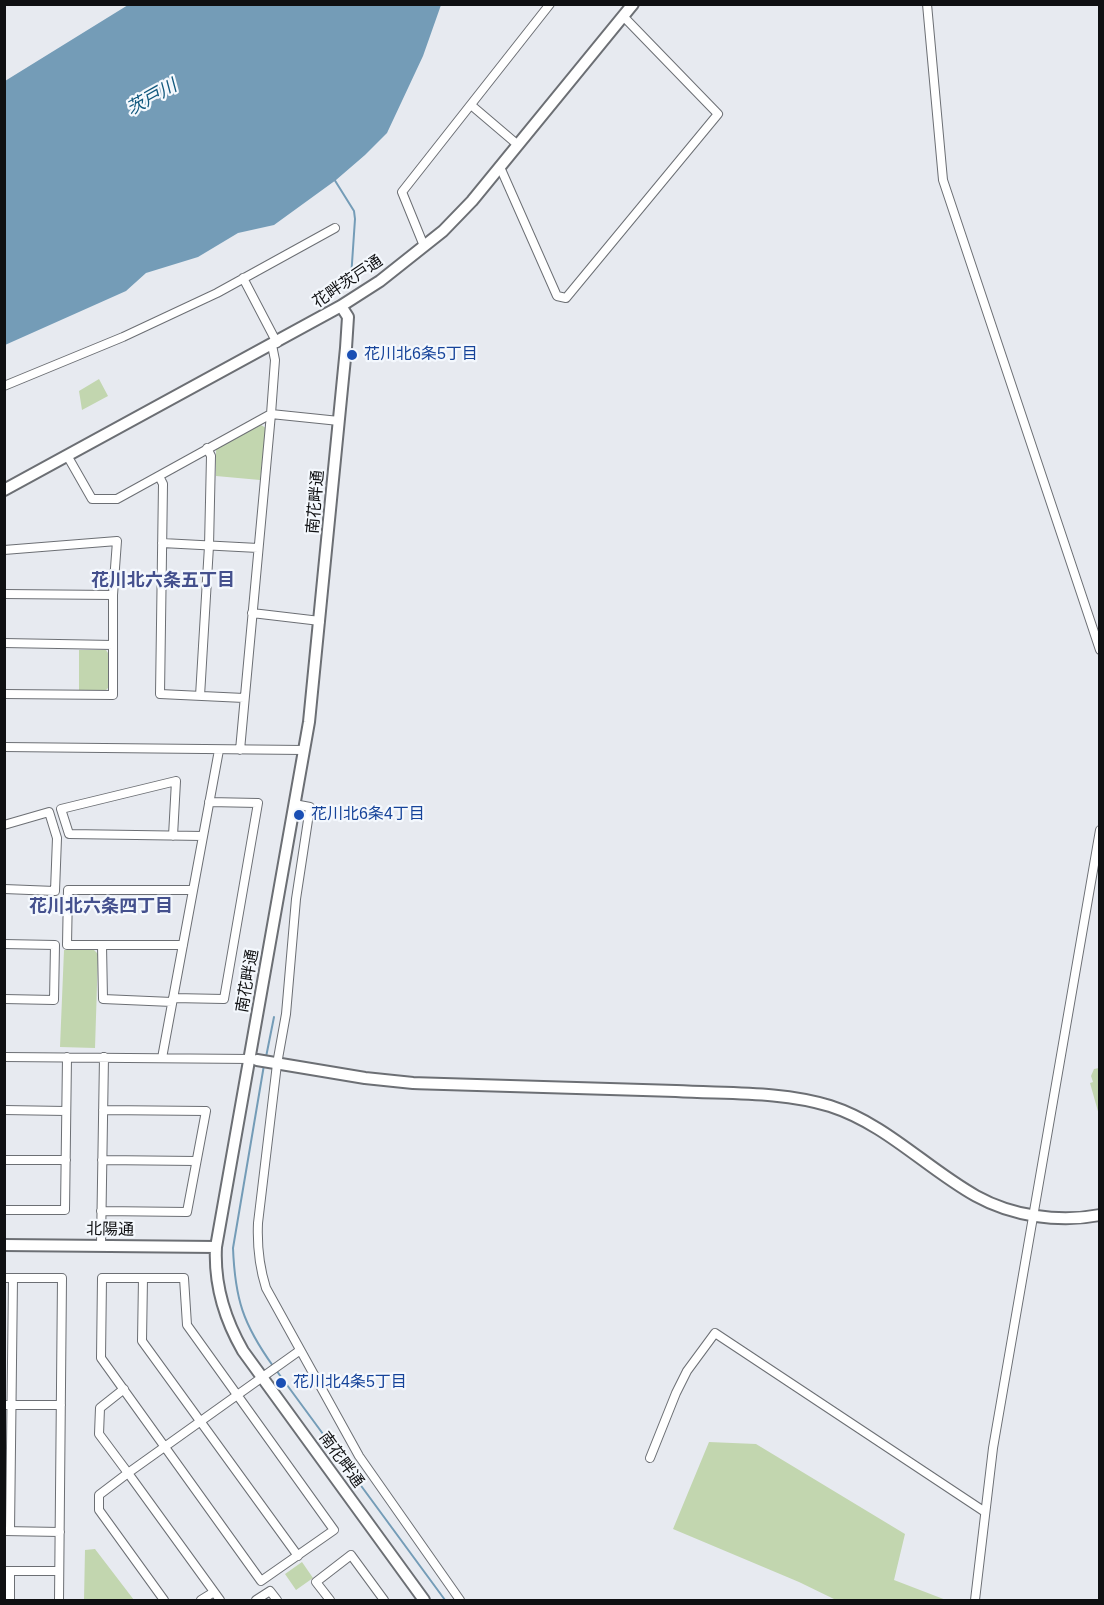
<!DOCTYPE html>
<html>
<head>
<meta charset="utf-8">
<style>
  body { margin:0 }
  #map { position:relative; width:1104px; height:1605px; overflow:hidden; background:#e7eaf0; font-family:Helvetica,sans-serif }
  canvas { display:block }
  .frame { position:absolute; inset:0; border:6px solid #0f1012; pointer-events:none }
</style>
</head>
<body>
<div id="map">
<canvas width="1104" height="1605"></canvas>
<div class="frame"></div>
</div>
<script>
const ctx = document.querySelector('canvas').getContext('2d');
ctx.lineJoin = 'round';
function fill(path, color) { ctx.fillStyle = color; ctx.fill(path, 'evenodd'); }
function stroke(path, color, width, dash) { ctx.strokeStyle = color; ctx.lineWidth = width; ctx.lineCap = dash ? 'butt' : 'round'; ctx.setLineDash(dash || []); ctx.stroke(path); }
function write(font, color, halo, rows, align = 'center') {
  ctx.font = font + ' Helvetica,"Noto Sans JP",sans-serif'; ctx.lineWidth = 4.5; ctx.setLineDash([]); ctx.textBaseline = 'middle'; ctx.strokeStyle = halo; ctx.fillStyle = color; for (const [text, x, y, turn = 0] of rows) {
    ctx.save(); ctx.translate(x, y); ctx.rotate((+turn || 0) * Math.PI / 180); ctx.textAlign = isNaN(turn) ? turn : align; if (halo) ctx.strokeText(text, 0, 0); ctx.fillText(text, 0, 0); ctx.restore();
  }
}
fill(new Path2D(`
  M 99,379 L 108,396 L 82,410 L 79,391 Z
  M 261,425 L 266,428 L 260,480 L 216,476 L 216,449 Z
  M 79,650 L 106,650 L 108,653 L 108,688 L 106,690 L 79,690 Z
  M 64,950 L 94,950 L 98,954 L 95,1048 L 60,1047 Z
  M 1099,1068 L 1100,1068 L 1099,1115 L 1090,1083 L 1093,1082 L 1091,1076 L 1094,1069 Z
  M 709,1442 L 756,1444 L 905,1534 L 894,1580 L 946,1600 L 836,1600 L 799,1582 L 673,1529 Z
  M 95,1549 L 134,1600 L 84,1600 L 85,1550 Z
  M 302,1562 L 313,1578 L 296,1590 L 285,1574 Z`), '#c2d6af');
fill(new Path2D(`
  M 128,5 L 441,5 L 423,56 L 387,133 L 365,155 L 336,180 L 274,225 L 238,233 L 198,257 L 146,273 L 126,291 L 5,345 L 5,81 Z`), '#749cb7');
stroke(new Path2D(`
  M 334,179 L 354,211 L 355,219 L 351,278
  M 266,1057 L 274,1017
  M 264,1065 L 233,1248 C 235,1299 243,1324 273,1366
  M 276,1370 L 445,1600`), '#749cb7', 2);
const street = new Path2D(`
  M 927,4 L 943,180 L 1100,650
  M 471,105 L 518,145
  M 500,167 L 557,296 L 566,298 L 718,114 L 623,16
  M 424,246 L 402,192 L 550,4
  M 243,278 L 277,343
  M 4,386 L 123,337 L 217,293 L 335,228
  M 68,457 L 92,499 L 117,499 L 271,414 L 339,421
  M 159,476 L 163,484 L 160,694 L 244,698
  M 162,543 L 258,548
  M 4,550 L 117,541 L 113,595 L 113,695 L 4,694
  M 4,594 L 113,595
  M 252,613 L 320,621
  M 4,643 L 113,645
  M 200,696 L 209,546 L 211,456 L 207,448
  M 4,747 L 304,750
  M 240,750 L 271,414 L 275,360 L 272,345
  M 294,804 L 310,807 L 296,899 L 286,1014 L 277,1064 L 258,1223 C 257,1246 259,1266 266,1288 L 359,1456 L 460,1600
  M 4,825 L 49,812 L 57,838 L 55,891 L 4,889
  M 173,836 L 176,781 L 61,809 L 69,834 L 203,836
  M 4,944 L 55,945 L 54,1000 L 4,999
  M 102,945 L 103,999 L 172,1002
  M 183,945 L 67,945 L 68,890 L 193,890
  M 173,998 L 224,999 L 258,803 L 209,802
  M 4,1057 L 252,1059
  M 162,1058 L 219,750
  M 4,1110 L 66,1111
  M 4,1160 L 66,1160
  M 102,1160 L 196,1161
  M 4,1210 L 65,1210 L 67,1057
  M 101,1211 L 187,1212 L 206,1111 L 103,1110
  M 101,1244 L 104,1057
  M 4,1278 L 62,1278 L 59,1600
  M 102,1278 L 184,1278 L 187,1325 L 334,1530 L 261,1581 L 101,1358 Z
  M 143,1278 L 142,1341 L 298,1556
  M 124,1389 L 100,1408 L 99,1434 L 128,1473 L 99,1495 L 99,1510 L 164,1600
  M 4,1405 L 61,1405
  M 650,1458 L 676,1393 L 687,1371 L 715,1333 L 985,1512
  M 4,1531 L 60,1532
  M 10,1531 L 13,1278
  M 4,1571 L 59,1571
  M 10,1600 L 10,1571
  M 201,1600 L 214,1592
  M 220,1600 L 128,1473 L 299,1351
  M 256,1600 L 270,1591 L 277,1600
  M 330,1600 L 316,1582 L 351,1555 L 384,1600
  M 975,1600 L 993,1448 L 1100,830`);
const secondary = new Path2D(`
  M 341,306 L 348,317 L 346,348 L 309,722 L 216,1247 C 214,1285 224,1318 243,1351 L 424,1600
  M 4,490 L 341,306 L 380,281 L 443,231 L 472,201 L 633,4
  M 257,1060 L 365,1078 L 413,1083 C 501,1085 589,1088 676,1091 C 727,1094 781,1091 830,1106 C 886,1124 926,1168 976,1196 C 1012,1216 1059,1223 1100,1215
  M 4,1245 L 216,1247`);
stroke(street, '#6c6f74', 10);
stroke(secondary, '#6c6f74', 14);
stroke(street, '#fff', 8);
stroke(secondary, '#fff', 10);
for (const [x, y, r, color] of [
  [352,355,6,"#1a4fb4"],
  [299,815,6,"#1a4fb4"],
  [281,1383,6,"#1a4fb4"]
]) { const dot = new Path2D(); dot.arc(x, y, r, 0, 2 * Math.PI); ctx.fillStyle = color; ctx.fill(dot); stroke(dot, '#f4f8fd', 2); }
write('16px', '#0f1012', '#f4f8fd', [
  ["花畔茨戸通",348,282,-34],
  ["南花畔通",316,502,-85],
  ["南花畔通",248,981,-80],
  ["北陽通",110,1230,1],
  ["南花畔通",341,1460,54]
]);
write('16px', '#164399', '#f4f8fd', [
  ["花川北6条5丁目",364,355],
  ["花川北6条4丁目",311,815],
  ["花川北4条5丁目",293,1383]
], 'left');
write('italic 18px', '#12597e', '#f4f8fd', [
  ["茨戸川",152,98,-29]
]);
write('bold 18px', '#44508d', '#f4f8fd', [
  ["花川北六条五丁目",163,581],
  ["花川北六条四丁目",101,907]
]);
</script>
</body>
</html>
